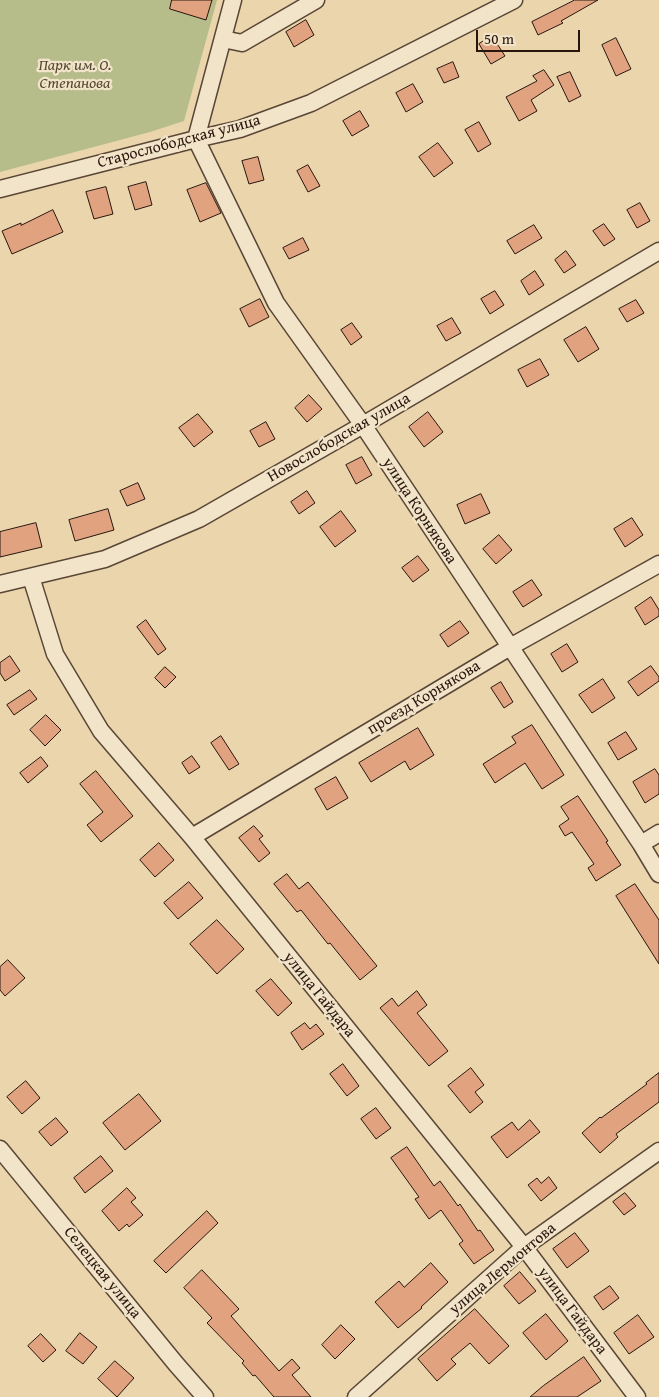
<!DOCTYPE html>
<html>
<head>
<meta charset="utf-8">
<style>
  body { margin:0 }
  #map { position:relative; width:659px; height:1397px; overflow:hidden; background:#ebd5ac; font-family:"Gentium Book Plus",serif }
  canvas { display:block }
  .scale { position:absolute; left:476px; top:30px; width:104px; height:22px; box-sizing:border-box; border:2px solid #28160e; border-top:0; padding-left:6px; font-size:15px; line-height:18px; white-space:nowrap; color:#28160e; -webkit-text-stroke:4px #f2e4c9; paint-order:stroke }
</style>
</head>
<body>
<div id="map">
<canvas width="659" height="1397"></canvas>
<div class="scale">50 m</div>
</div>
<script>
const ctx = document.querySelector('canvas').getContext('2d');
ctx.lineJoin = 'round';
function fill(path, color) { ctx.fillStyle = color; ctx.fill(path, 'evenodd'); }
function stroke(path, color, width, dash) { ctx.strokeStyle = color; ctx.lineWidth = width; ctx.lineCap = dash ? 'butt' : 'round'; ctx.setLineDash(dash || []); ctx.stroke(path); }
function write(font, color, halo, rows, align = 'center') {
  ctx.font = font + ' "Gentium Book Plus",serif'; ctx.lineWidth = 4.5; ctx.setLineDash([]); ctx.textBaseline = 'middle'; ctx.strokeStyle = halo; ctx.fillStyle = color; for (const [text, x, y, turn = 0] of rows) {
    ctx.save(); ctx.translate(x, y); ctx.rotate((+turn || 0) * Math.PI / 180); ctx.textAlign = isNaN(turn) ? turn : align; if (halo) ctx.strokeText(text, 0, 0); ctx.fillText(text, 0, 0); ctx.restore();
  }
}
fill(new Path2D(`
  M 0,0 L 217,0 L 184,121 L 150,132 L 0,172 Z`), '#b6bd8a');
const building = new Path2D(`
  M 172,0 L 212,0 L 206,20 L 170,9 Z
  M 575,0 L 598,0 L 561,21 L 563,23 L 538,35 L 532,22 Z
  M 306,20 L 314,35 L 294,47 L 286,32 Z
  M 492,36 L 505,56 L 491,64 L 479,44 Z
  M 616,38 L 631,69 L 616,76 L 602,45 Z
  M 453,62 L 459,77 L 444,83 L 437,69 Z
  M 544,70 L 554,85 L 531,100 L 537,111 L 519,121 L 506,97 L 537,81 L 533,76 Z
  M 570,72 L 581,96 L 569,102 L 557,77 Z
  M 413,84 L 423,102 L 406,112 L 396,93 Z
  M 360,111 L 369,126 L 352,136 L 343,121 Z
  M 479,122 L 491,144 L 478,152 L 465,130 Z
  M 438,143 L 453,163 L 434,177 L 419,157 Z
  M 258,157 L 264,180 L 249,184 L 242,161 Z
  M 308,165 L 320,186 L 308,192 L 297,171 Z
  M 146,182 L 152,205 L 135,210 L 128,187 Z
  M 206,183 L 221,213 L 200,222 L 187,190 Z
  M 106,187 L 113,214 L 94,219 L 86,192 Z
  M 640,203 L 650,221 L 637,228 L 627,210 Z
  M 53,210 L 63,232 L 12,254 L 2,231 L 21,223 L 21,225 Z
  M 604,224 L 615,239 L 604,246 L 593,231 Z
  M 534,225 L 542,238 L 515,254 L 507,241 Z
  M 303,238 L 309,250 L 289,259 L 283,248 Z
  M 566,251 L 576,265 L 564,273 L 555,260 Z
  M 535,271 L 544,285 L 529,295 L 521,281 Z
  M 495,291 L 504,305 L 490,314 L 481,299 Z
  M 260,299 L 269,317 L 249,327 L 240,309 Z
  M 636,300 L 644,313 L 627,322 L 619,309 Z
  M 452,318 L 461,333 L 446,341 L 437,326 Z
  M 352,323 L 362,337 L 351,345 L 341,330 Z
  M 586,327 L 599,349 L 578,362 L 564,340 Z
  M 540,359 L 549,375 L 527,387 L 518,370 Z
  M 309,395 L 322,409 L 307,422 L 295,408 Z
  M 428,412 L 443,432 L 424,447 L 409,427 Z
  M 198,414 L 213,432 L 194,447 L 179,428 Z
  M 266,422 L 275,439 L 259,447 L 250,431 Z
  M 362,457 L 372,475 L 356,484 L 346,465 Z
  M 138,483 L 145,499 L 127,506 L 120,491 Z
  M 307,491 L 315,503 L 299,514 L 291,502 Z
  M 481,494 L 490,513 L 465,524 L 457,505 Z
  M 108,509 L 114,530 L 75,541 L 69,520 Z
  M 341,511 L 356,531 L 335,547 L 320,527 Z
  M 632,518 L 643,535 L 625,547 L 614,529 Z
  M 36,523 L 42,547 L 0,557 L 0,532 Z
  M 499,535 L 512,550 L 496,564 L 483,549 Z
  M 418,556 L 429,570 L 413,582 L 402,568 Z
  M 532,580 L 542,595 L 523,607 L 513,592 Z
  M 651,597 L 659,610 L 659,616 L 645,625 L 635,608 Z
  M 146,620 L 166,649 L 158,655 L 137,627 Z
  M 460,621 L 469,633 L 448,647 L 440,635 Z
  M 567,644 L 578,662 L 562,672 L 551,654 Z
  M 10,656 L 20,671 L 5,681 L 0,673 L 0,663 Z
  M 651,666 L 659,677 L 659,681 L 638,696 L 628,682 Z
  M 165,667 L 176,677 L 165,688 L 155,678 Z
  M 603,679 L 615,698 L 592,713 L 579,695 Z
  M 501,682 L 513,702 L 504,708 L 491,688 Z
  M 30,690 L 37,699 L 14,715 L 7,705 Z
  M 46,715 L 61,730 L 45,746 L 30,730 Z
  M 532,725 L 564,775 L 542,789 L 525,763 L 495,783 L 483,764 L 516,743 L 512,737 Z
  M 418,728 L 434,755 L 410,770 L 405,761 L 371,782 L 359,763 Z
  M 626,732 L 637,749 L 618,760 L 608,743 Z
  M 221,736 L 239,764 L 229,770 L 211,743 Z
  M 192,756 L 200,767 L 189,774 L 182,763 Z
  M 41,757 L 48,766 L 28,783 L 20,773 Z
  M 655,769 L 659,775 L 659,794 L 645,803 L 633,782 Z
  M 96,771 L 133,816 L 101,842 L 87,825 L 103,812 L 80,784 Z
  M 336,777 L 348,798 L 327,810 L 315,789 Z
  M 578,796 L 608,841 L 606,842 L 621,865 L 596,881 L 588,868 L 594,864 L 572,832 L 565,836 L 559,826 L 569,819 L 561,807 Z
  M 254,826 L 263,836 L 259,839 L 270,853 L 259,862 L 239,838 Z
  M 159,843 L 174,860 L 155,877 L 140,860 Z
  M 287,874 L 299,889 L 308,882 L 377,966 L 360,980 L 330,943 L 328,944 L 301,910 L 297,912 L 274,884 Z
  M 189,882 L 203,898 L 178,919 L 164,903 Z
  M 635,884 L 659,920 L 659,964 L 616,896 Z
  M 217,920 L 244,949 L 217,974 L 190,944 Z
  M 8,960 L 25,978 L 5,996 L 0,990 L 0,967 Z
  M 271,979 L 292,1003 L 278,1016 L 256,991 Z
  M 417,991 L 427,1005 L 417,1013 L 448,1051 L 429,1066 L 380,1008 L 392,998 L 398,1006 Z
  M 305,1023 L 310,1029 L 316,1024 L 324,1034 L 302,1050 L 291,1033 Z
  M 343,1064 L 359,1086 L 347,1096 L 330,1074 Z
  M 471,1068 L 484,1085 L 475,1092 L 483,1102 L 470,1113 L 448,1086 Z
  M 659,1073 L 659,1102 L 616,1134 L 618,1137 L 600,1153 L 582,1133 L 600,1117 L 601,1118 L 647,1084 L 646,1083 Z
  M 26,1081 L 40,1098 L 22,1114 L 7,1097 Z
  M 139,1094 L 161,1121 L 125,1150 L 103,1123 Z
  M 376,1108 L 391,1128 L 376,1139 L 361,1119 Z
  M 56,1118 L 68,1132 L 51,1146 L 39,1132 Z
  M 530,1120 L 540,1132 L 507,1158 L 491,1137 L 512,1122 L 518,1130 Z
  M 407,1147 L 434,1186 L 440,1181 L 458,1206 L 460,1204 L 478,1231 L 480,1230 L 494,1250 L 474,1264 L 459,1244 L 463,1241 L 441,1210 L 429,1219 L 415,1199 L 419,1197 L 391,1158 Z
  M 101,1156 L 113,1171 L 85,1193 L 74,1178 Z
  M 549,1177 L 557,1188 L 541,1201 L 528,1185 L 537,1178 L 541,1183 Z
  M 127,1188 L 136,1198 L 131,1202 L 143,1215 L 129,1227 L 127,1224 L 119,1231 L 102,1211 Z
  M 625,1193 L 636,1206 L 624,1215 L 613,1202 Z
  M 207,1211 L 218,1223 L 166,1273 L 154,1261 Z
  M 575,1233 L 589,1251 L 567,1268 L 553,1249 Z
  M 431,1263 L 448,1282 L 421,1307 L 422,1308 L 398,1328 L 375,1302 L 399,1281 L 404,1287 Z
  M 202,1270 L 239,1309 L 231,1316 L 279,1371 L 292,1359 L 300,1368 L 292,1375 L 311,1397 L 274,1397 L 255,1375 L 253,1376 L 242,1363 L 244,1361 L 207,1323 L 212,1318 L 184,1288 Z
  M 520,1272 L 536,1291 L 519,1304 L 504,1286 Z
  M 610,1286 L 619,1298 L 603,1310 L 594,1297 Z
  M 475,1309 L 509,1346 L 489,1364 L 470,1343 L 451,1359 L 456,1364 L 437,1381 L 418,1359 Z
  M 546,1314 L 568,1341 L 546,1360 L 523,1333 Z
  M 638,1315 L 654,1337 L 629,1354 L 614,1333 Z
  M 341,1325 L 355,1339 L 335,1359 L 322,1345 Z
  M 80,1333 L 97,1347 L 83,1364 L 66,1351 Z
  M 41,1334 L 56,1350 L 43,1362 L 28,1346 Z
  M 584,1357 L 601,1381 L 577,1397 L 530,1397 L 543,1386 Z
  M 115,1361 L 134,1378 L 117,1397 L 98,1379 Z`);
fill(building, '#e1a280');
stroke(building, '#28160e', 1);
const minor = new Path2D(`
  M 233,0 L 196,139 L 276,303 L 363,425 L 641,844 L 659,874
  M 223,39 L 242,43 L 316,0
  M 0,189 L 196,139 L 240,129 L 311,103 L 514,0
  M 31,577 L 55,654 L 101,731 L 192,837 L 524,1247 L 637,1397
  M 0,584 L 105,559 L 199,519 L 363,425 L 659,251
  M 192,837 L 510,647 L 659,564
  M 641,844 L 659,833
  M 0,1149 L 176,1364 L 205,1397
  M 356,1397 L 524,1247 L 659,1151`);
stroke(minor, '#594636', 19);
stroke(minor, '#f2e4c9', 16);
write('italic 16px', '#534833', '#f2e4c9', [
  ["Парк им. О.",75,66],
  ["Степанова",75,84]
]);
write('16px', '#28160e', '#f2e4c9', [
  ["Старослободская улица",179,142,-15],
  ["Новослободская улица",339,438,-30],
  ["улица Корнякова",419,511,57],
  ["проезд Корнякова",424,698,-31],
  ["улица Гайдара",319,995,51],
  ["улица Лермонтова",503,1269,-40],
  ["Селецкая улица",102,1273,51],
  ["улица Гайдара",572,1311,53]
]);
</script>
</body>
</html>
